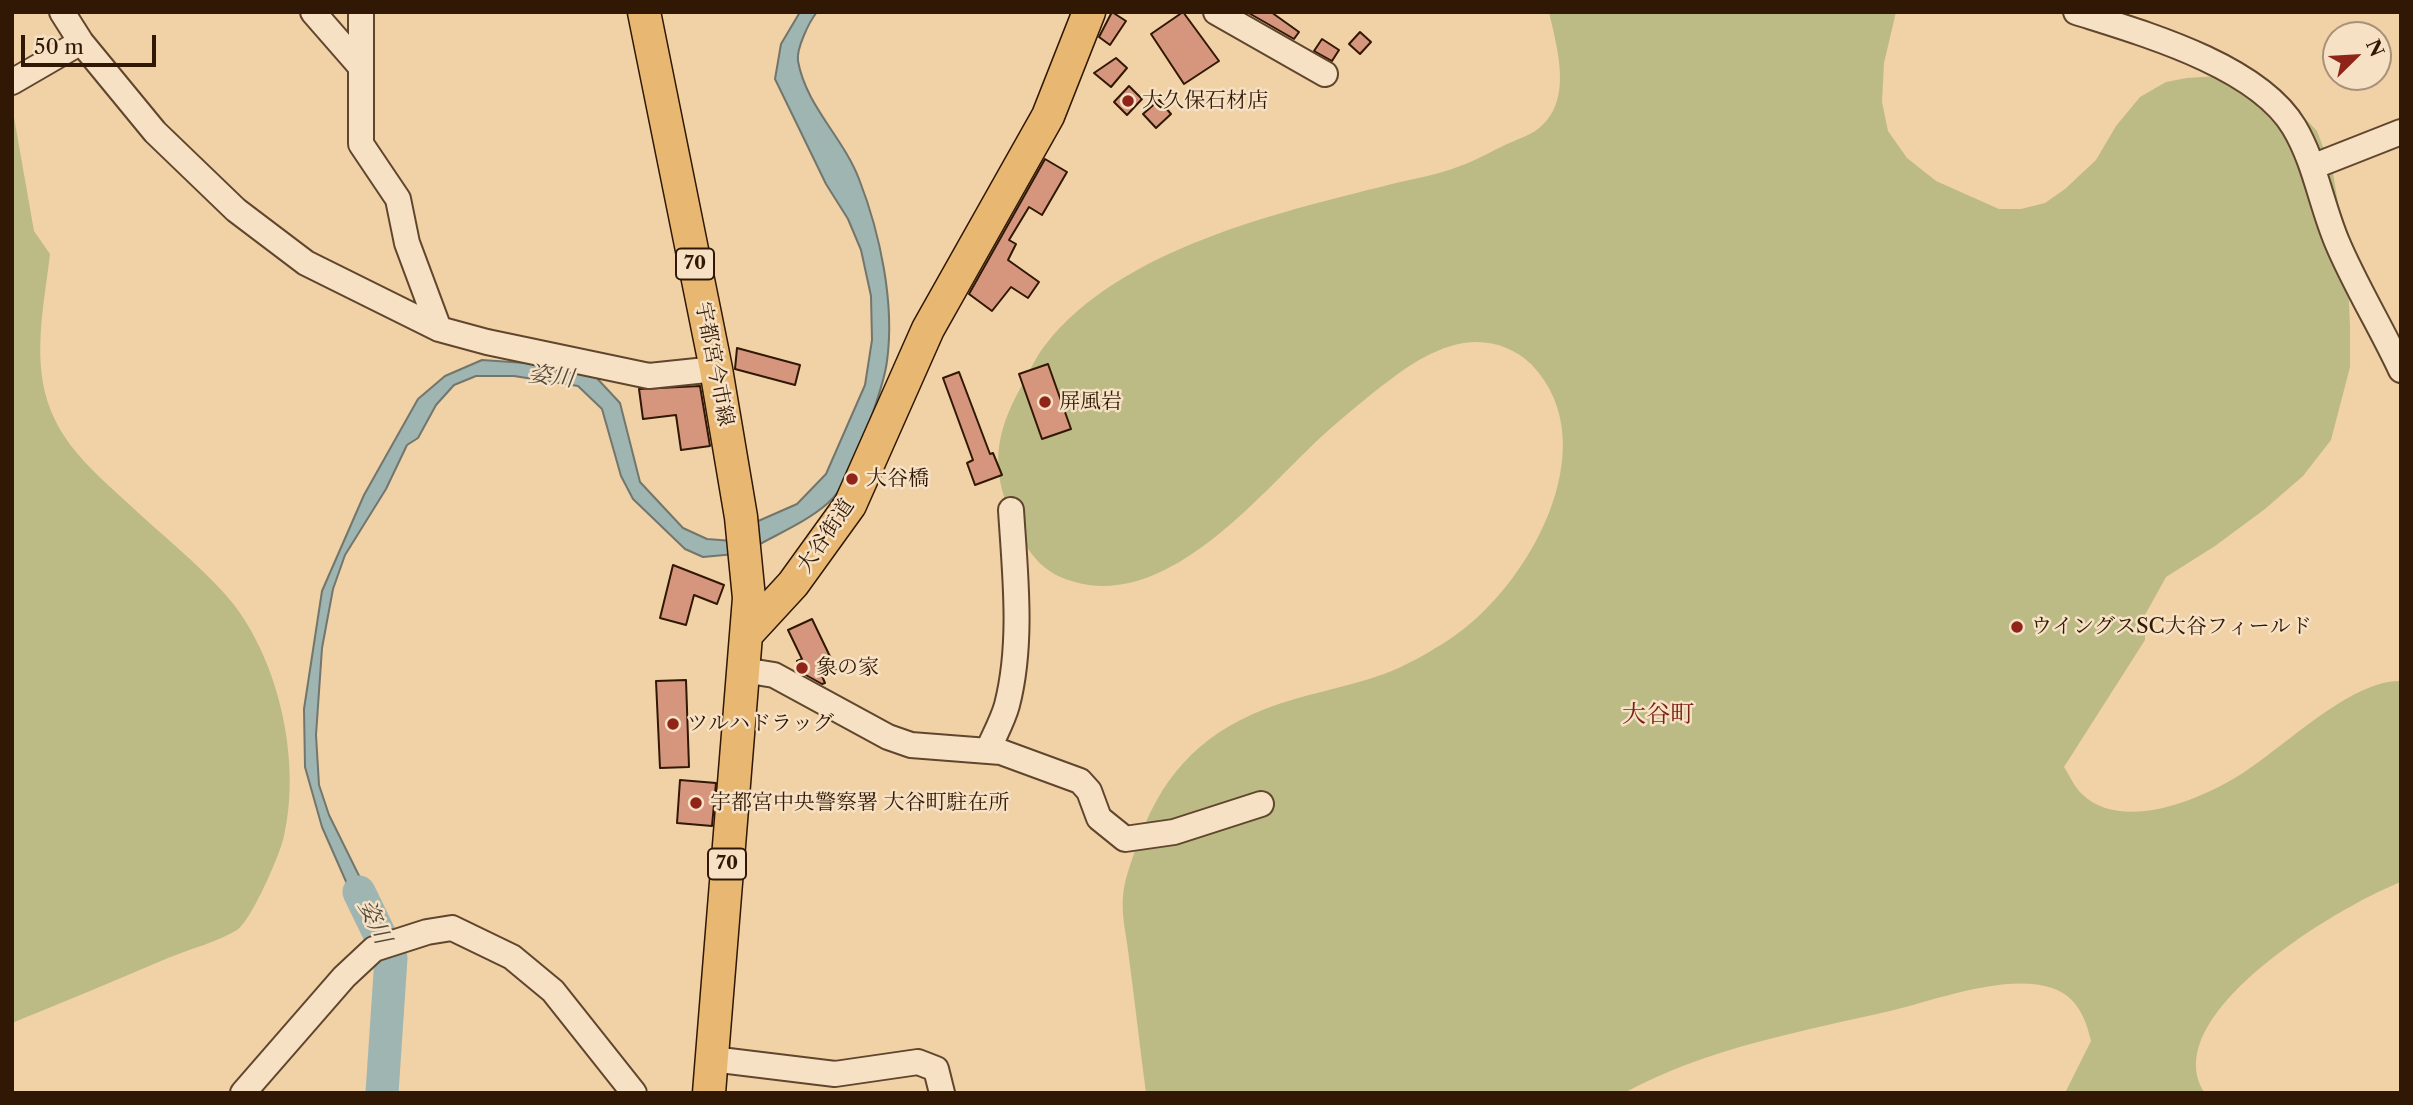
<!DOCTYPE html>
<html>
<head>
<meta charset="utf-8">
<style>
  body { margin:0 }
  #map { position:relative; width:2413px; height:1105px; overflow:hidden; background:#f1d1a6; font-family:"Libre Caslon Text",serif }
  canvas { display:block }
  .frame { position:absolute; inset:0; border:14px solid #301804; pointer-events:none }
  .north { position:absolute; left:2322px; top:21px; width:70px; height:70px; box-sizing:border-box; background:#f6e1c5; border:2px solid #a79178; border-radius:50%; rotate:66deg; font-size:19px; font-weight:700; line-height:28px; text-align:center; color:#301804 }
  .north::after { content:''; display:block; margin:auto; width:24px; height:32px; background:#8f2418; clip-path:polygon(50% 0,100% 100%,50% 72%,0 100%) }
  .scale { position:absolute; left:21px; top:35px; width:135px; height:32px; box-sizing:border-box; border:4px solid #301804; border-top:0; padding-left:9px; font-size:21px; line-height:24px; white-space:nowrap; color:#301804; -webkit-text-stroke:5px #f6e1c5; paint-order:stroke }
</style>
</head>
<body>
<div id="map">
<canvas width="2413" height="1105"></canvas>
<div class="frame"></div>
<div class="north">N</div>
<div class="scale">50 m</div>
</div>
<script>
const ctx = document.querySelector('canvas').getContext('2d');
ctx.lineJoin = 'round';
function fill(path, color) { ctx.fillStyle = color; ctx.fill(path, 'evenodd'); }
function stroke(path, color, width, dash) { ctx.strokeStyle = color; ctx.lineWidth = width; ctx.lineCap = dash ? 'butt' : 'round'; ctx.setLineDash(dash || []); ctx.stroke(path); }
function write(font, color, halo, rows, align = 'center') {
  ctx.font = font + ' "Libre Caslon Text","Noto Serif JP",serif'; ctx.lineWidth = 5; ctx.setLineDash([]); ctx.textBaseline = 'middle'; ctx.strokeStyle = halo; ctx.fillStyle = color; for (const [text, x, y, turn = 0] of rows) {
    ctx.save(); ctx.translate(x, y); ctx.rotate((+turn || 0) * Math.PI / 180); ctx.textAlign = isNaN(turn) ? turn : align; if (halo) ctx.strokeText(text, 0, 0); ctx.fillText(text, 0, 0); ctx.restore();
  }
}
fill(new Path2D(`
  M 1549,12 L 1896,12 L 1884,63 L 1882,102 L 1888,131 L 1907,158 L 1936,181 L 1999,209 L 2021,209 L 2045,203 L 2065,189 L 2096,160 L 2116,126 L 2140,97 L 2166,82 L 2187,78 L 2218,76 L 2282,94 L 2317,131 L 2333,173 L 2347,257 L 2350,326 L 2350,367 L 2331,440 L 2303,476 L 2265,509 L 2215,546 L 2166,577 L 2145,615 L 2145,640 L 2064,767 C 2070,776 2075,788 2082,794 C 2124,835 2211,796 2250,768 C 2288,743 2354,679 2401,681 L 2401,882 C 2343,904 2154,1015 2205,1093 L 2065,1093 L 2091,1041 C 2086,1019 2077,996 2052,988 C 2008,973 1938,999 1894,1010 C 1804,1031 1706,1048 1624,1093 L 1146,1093 C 1140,1048 1135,1003 1129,958 C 1127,938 1121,915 1123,896 C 1124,880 1131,863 1136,848 C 1159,780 1196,736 1265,709 C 1303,694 1345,688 1384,674 C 1406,666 1430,652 1450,639 C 1527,589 1609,446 1532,365 C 1514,347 1489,339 1464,343 C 1427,349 1396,375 1368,397 C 1352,410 1336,423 1321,437 C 1262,492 1178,597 1089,585 C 1043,578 1028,555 1011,515 C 990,467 996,432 1021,387 C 1029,373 1036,356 1046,344 C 1121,249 1276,213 1388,185 C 1412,179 1437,175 1460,166 C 1475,161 1490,152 1505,145 C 1515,140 1529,136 1538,129 C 1574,101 1557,48 1549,12 Z
  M 12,106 L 34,231 L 50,254 C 44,306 31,361 51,411 C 67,451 101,478 132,507 C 162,535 196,562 224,593 C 278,652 302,760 284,836 C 280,855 251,921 237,930 C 217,942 190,949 168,958 C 116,980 64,1002 12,1023 Z`), '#bcbb85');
const water = new Path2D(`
  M 800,12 L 817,12 C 809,22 796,49 798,61 C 806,106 843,137 859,179 C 880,233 895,303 887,361 C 884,385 873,410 866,433 C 857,456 847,486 828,503 C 809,520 782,532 760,544 L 756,522 L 797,504 L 826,474 L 865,385 L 872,340 L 871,296 L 861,250 L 848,219 L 826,184 L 775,79 L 781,44 Z
  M 482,360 L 540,364 L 593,374 L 620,403 L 640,482 L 683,528 L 707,539 L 733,541 L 735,554 L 703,557 L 685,549 L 633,499 L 621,476 L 602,409 L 578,386 L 514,376 L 476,376 L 454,385 L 436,405 L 418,438 L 407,445 L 386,489 L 345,555 L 333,589 L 322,648 L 316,735 L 319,785 L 329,815 L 374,906 L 383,930 L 370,936 L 322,827 L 305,767 L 304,709 L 322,591 L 364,495 L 418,399 L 445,376 Z`);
fill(water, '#9eb5b1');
stroke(water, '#72766c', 2);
stroke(new Path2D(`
  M 359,892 L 391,958 L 382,1093`), '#9eb5b1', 33);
const building = new Path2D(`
  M 1112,12 L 1126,21 L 1110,45 L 1099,37 Z
  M 1183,12 L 1219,61 L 1184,84 L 1151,34 Z
  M 1247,12 L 1271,12 L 1299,32 L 1294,39 Z
  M 1360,32 L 1371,42 L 1360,54 L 1349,44 Z
  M 1322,39 L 1339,50 L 1332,61 L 1314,51 Z
  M 1116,58 L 1127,68 L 1111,87 L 1094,73 Z
  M 1129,86 L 1142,99 L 1127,115 L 1114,102 Z
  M 1159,100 L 1171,114 L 1156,128 L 1143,114 Z
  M 1045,159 L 1067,172 L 1042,215 L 1029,207 L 1009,240 L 1016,244 L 1008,260 L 1039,282 L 1028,298 L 1011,287 L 992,311 L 969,294 Z
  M 737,348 L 800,365 L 795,385 L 735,369 Z
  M 1048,364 L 1071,429 L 1042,439 L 1019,374 Z
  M 959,372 L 990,454 L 993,453 L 1002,475 L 975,485 L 967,463 L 973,460 L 943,378 Z
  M 700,386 L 710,446 L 681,450 L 676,415 L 643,419 L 639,389 Z
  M 673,565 L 724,585 L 717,604 L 694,595 L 686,625 L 660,618 Z
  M 812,619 L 836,669 L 822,676 L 825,683 L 822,684 L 804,674 L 797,661 L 802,659 L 788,630 Z
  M 686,680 L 689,767 L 660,768 L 656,681 Z
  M 680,780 L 716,783 L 712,826 L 677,823 Z`);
fill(building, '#d6967e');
stroke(building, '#301804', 2);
const minor = new Path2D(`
  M 62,12 L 81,42 L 155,132 L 236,210 L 306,263 L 439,329 L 487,342 L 649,376 L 716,369
  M 313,12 L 361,67
  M 361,12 L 361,144 L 398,199 L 407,243 L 439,329
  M 1216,12 L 1325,74
  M 2076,12 C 2142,33 2257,65 2294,127 C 2315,162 2321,204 2337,242 C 2355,285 2381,327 2401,370
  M 12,82 L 81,42
  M 2312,167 L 2401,132
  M 743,670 L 774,675 L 888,737 L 911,745 L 1001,752 L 1080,781 L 1089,791 L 1099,818 L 1125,839 L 1174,832 L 1261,804
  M 988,750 C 994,736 1003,720 1007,705 C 1023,643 1015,573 1011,510
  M 712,1059 L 835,1074 L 918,1062 L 936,1069 L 942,1093
  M 243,1093 L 344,977 L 374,949 L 427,932 L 452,928 L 512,957 L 553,991 L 634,1093`);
const major = new Path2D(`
  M 644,12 L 716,369 L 741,517 L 749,598 L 709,1093
  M 746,635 L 793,584 L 850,505 L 928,329 L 1048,116 L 1089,12`);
stroke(minor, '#60462c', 28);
stroke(major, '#301804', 35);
stroke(minor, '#f6e1c5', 24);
stroke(major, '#e8b873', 32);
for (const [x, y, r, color] of [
  [1128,101,7,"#8f2418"],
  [1045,402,7,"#8f2418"],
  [852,479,7,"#8f2418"],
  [2017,627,7,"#8f2418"],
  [802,668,7,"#8f2418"],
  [673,724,7,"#8f2418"],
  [696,803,7,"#8f2418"]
]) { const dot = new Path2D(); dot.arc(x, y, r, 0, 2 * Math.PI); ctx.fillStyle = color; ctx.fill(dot); stroke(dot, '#f6e1c5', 2.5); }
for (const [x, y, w] of [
  [695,264,38],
  [727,864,38]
]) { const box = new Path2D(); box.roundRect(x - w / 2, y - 15.5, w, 31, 5); ctx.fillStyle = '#f6e1c5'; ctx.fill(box); stroke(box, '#301804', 2); }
write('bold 19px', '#301804', null, [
  ["70",695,264],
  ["70",727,864]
]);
write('21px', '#301804', '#f6e1c5', [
  ["大久保石材店",1142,101],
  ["屏風岩",1059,402],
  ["大谷橋",866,479],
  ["ウイングスSC大谷フィールド",2031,627],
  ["象の家",816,668],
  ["ツルハドラッグ",687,724],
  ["宇都宮中央警察署 大谷町駐在所",710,803]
], 'left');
write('21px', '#301804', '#f6e1c5', [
  ["宇都宮今市線",714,364,79],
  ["大谷街道",826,536,-56]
]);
write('italic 23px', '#514738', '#f6e1c5', [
  ["姿川",551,377,7],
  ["姿川",374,922,65]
]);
write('24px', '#7a1f14', '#f6e1c5', [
  ["大谷町",1658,715]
]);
</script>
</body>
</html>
